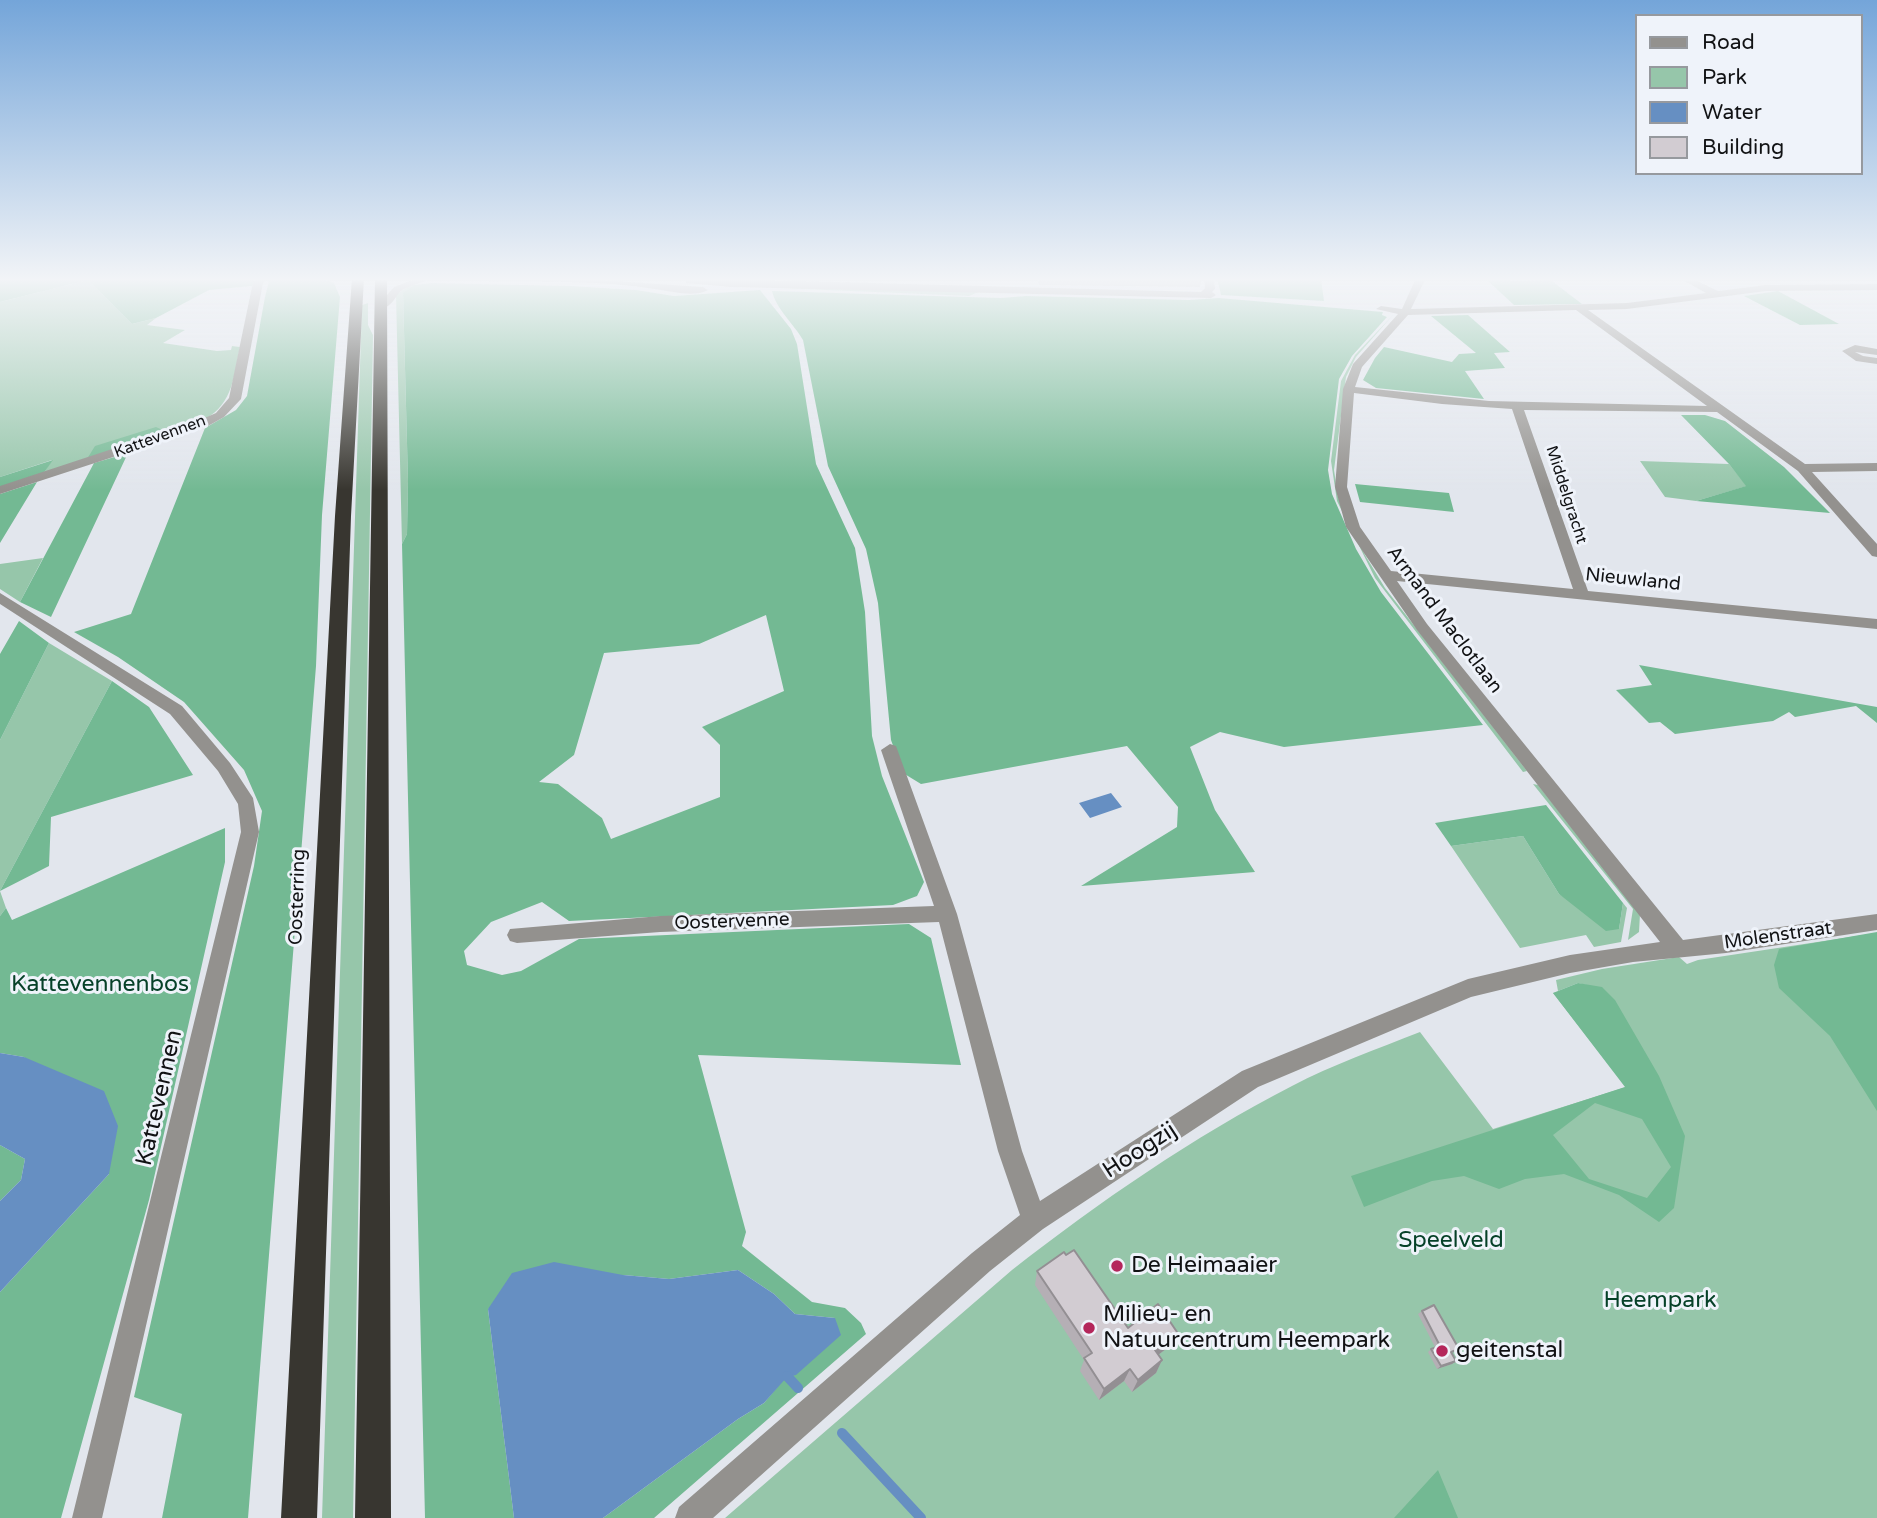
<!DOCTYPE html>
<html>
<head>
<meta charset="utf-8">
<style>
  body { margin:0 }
  #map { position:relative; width:1877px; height:1518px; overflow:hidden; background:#e2e6ed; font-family:"Varela Round",sans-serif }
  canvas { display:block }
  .legend { position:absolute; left:1635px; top:14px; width:228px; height:161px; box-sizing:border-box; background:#eff3fa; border:2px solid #96999e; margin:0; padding:9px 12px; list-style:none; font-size:21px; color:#111214 }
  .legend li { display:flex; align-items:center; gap:14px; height:35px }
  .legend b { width:35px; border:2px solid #96999e }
</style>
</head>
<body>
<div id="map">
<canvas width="1877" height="1518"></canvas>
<ul class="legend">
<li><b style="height:9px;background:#93918e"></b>Road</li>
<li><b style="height:19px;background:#96c6aa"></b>Park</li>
<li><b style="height:19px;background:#668fc2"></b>Water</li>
<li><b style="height:19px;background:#d2ccd2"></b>Building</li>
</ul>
</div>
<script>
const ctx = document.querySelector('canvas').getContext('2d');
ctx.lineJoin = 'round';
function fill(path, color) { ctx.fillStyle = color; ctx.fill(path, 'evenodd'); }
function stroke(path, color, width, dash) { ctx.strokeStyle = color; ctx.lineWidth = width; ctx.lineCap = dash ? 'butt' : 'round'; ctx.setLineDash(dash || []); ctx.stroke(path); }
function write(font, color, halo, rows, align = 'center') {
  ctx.font = font + ' "Varela Round",sans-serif'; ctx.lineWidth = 6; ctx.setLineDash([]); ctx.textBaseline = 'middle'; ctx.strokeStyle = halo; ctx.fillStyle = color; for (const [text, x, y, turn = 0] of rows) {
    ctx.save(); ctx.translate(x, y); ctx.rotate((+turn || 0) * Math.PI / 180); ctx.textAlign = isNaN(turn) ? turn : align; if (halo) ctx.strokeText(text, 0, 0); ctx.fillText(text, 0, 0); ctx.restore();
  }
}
fill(new Path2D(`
  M 88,280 L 132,324 L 156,318 L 147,325 L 185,330 L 163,343 L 217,351 L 231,350 L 232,346 L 240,347 C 234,375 233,404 205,419 L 43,474 L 52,460 L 0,477 L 0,302 Z
  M 410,285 L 414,285 L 403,294 L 408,481 L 407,534 L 402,544 L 396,295 Z
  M 757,287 L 981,291 L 969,296 Z
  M 368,303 L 368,325 L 373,335 L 353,1518 L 322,1518 L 362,305 Z
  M 1393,315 L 1356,357 L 1346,377 L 1334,470 L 1338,497 L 1365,555 L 1385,588 L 1527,771 L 1523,772 L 1375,578 L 1337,501 L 1331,461 L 1341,381 L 1355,355 Z
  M 1640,461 L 1729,464 L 1747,486 L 1696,501 L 1665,497 Z
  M 43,558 L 20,602 L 0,589 L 0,564 Z
  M 49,643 L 112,681 L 0,891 L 6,908 L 0,916 L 0,740 Z
  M 1533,784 L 1538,785 L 1640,914 L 1639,932 L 1628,940 L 1633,909 Z
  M 1523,836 L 1559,894 L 1619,929 L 1623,903 L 1627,908 L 1621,942 L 1594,947 L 1586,935 L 1520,948 L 1451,846 Z
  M 1877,933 L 1877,1518 L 725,1518 L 1012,1270 C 1099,1202 1193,1137 1292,1086 C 1332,1065 1377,1049 1420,1032 L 1493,1129 L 1626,1087 L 1553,993 L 1586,985 L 1578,983 L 1558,991 L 1556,980 L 1602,969 L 1679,957 L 1687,964 L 1698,960 Z`), '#96c6aa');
fill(new Path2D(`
  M 0,278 L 255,278 L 252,286 L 209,290 L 156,318 L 132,324 L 88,280 L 0,302 Z
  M 273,278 L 319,278 L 334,283 L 340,297 L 322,515 L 316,666 L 248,1518 L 162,1518 L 182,1414 L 134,1397 L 254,866 L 262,811 L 244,770 L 184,702 L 118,657 L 74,632 L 131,614 L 205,428 L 236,410 L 247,396 L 265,297 L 269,281 Z
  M 1217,278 L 1321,278 L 1324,301 L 1221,295 Z
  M 1487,280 L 1552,281 L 1582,304 L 1514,305 Z
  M 432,283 L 571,286 L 636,290 L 674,296 L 760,290 L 791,329 L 797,344 L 816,464 L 855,548 L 865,612 L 872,736 L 882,776 L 924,882 L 917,896 L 893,905 L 569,921 L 542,902 L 491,922 L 464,951 L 467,965 L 502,975 L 521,971 L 579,939 L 909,924 L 931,938 L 961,1065 L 698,1055 L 746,1232 L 742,1246 L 812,1302 L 845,1308 L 861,1323 L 866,1334 L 654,1518 L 603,1518 L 738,1419 L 764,1403 L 835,1318 L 795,1314 L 774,1294 L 738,1270 L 669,1279 L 623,1275 L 488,1309 L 514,1518 L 425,1518 L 402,544 L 407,534 L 408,481 L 403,293 L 414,285 ZM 766,615 L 784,691 L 702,727 L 720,745 L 720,797 L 611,839 L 602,818 L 558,784 L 539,782 L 574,755 L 604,653 L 699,644 Z
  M 772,291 L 1001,298 L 1026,296 L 1189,300 L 1219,298 L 1383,312 L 1382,315 L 1387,317 L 1352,356 L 1339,379 L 1328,470 L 1332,494 L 1356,549 L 1381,592 L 1483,725 L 1284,747 L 1220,732 L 1190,747 L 1215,810 L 1255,872 L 1081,886 L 1177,827 L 1178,807 L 1127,746 L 921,784 L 903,773 L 891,740 L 878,603 L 866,549 L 828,466 L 803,340 C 794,324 776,309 772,291 Z
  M 1778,291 L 1839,324 L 1800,325 L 1744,296 Z
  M 1468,315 L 1510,352 L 1494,353 L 1505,368 L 1465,371 L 1484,399 L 1376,388 L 1363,380 L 1375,358 L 1384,347 L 1452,362 L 1459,354 L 1476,353 L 1431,316 Z
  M 1681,415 L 1705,415 L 1725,421 L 1784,467 L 1830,513 L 1696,501 L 1746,486 L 1729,464 Z
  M 156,427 L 169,433 L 87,459 L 95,446 Z
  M 128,453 L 51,617 L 20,602 L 94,463 Z
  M 53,460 L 43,474 L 0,488 L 0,477 Z
  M 37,482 L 0,543 L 0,494 Z
  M 1355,484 L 1449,493 L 1454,512 L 1360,502 Z
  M 19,621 L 49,643 L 0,740 L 0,654 Z
  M 1639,665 L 1877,707 L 1877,723 L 1856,706 L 1795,717 L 1789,712 L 1773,721 L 1675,734 L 1660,722 L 1649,723 L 1616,690 L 1652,685 Z
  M 112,681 L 149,707 L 193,775 L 51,817 L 49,866 L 0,891 Z
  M 1546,805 L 1623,903 L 1619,929 L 1606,931 L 1559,894 L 1523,836 L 1451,846 L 1435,823 Z
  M 225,828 L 225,862 L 149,1200 L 61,1518 L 0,1518 L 0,1292 L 109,1174 L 24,1057 L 0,1053 L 0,916 L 6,908 L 12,920 Z
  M 1877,932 L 1877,1111 L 1830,1036 L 1779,988 L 1774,965 L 1779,949 Z
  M 1578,983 L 1602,987 L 1615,1000 L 1659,1076 L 1685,1136 L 1674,1208 L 1659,1222 L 1619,1195 L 1564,1174 L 1525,1179 L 1499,1189 L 1464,1176 L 1432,1181 L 1364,1207 L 1351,1176 L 1625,1087 L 1553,993 ZM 1595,1103 L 1642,1119 L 1671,1167 L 1647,1198 L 1589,1179 L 1553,1135 Z
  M 0,1145 L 25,1159 L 21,1180 L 0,1201 Z
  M 1438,1470 L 1458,1518 L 1394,1518 Z`), '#73b993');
fill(new Path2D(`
  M 1111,793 L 1122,807 L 1090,818 L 1079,803 Z
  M 0,1053 L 24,1057 L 104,1091 L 118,1126 L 109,1174 L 0,1292 L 0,1201 L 21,1180 L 25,1159 L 0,1145 Z
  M 554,1262 L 623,1275 L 669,1279 L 738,1270 L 774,1294 L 795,1314 L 835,1318 L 841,1335 L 796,1375 L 787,1377 L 764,1403 L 738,1419 L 603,1518 L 514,1518 L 488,1309 L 512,1273 Z`), '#668fc2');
stroke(new Path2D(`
  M 787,1376 L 798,1388
  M 842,1433 L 921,1518`), '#668fc2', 10);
fill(new Path2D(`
  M 257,278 L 267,278 L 263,283 L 241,399 L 224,417 L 208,426 L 0,494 L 0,486 L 200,420 L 216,413 L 229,398 L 253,282 Z
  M 418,278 L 431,278 C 422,284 407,285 400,292 C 393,300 390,309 379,308 L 379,304 L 394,287 Z
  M 479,278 L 570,278 L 703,287 L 708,290 C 694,298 670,291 654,289 C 599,280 540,282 484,281 Z
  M 689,278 L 1201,292 L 1205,288 L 1204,278 L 1214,278 L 1215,289 L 1212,292 L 1216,295 L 1211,298 L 731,287 L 686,283 L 686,279 Z
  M 1416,278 L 1426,278 L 1411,309 L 1627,303 L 1706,293 L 1679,278 L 1691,278 L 1718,291 L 1766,285 L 1877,284 L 1877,290 L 1766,291 L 1627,309 L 1588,310 L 1805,464 L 1877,463 L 1877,471 L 1812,472 L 1877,544 L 1877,557 L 1872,556 L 1798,471 L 1717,412 L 1524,410 L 1588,591 L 1877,619 L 1877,629 L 1397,581 L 1427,624 L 1683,940 L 1877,914 L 1877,930 L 1726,953 L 1633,962 L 1570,973 L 1471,997 L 1258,1087 L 1043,1229 L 990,1271 L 713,1518 L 675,1518 L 679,1507 L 972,1253 L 1020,1215 L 998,1151 L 939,922 L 660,932 L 517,943 L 510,941 L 507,935 L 510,929 L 660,916 L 934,906 L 881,750 L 890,744 L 896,746 L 957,914 L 1022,1151 L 1040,1201 L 1242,1071 L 1468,979 L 1570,955 L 1660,942 L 1417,630 L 1346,527 L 1335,487 L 1343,389 L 1353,364 L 1398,314 L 1376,309 L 1381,306 L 1402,309 ZM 1576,310 L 1707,406 L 1489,401 L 1355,387 L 1362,367 L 1408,315 ZM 1354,393 L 1442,404 L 1512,409 L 1573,589 L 1391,571 L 1360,527 L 1347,487 Z
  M 1855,345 L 1877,349 L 1877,355 L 1855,352 L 1863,356 L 1877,358 L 1877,364 L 1856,361 L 1842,351 Z
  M 0,593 L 182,706 L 230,763 L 253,798 L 259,832 L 102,1518 L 72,1518 L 241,832 L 238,804 L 218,771 L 170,714 L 0,604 Z`), '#93918e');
fill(new Path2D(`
  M 352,278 L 364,278 L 351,516 L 317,1518 L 281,1518 L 335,516 Z
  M 375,278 L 387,278 L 391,1518 L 355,1518 Z`), '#383630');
fill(new Path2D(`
  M 835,278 L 883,278 L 883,280 L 835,279 Z
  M 1038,278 L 1202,278 L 1200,287 L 1039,285 Z
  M 1037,1271 L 1128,1328 L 1177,1332 L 1171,1345 L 1158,1355 L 1162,1360 L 1156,1373 L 1132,1392 L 1124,1381 L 1099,1400 L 1080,1371 L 1084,1360 L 1035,1285 Z
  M 1422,1311 L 1459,1349 L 1451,1353 L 1456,1361 L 1452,1364 L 1437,1369 L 1428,1352 L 1431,1349 L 1435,1347 L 1418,1314 Z`), '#b5afb5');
fill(new Path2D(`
  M 1177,1332 L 1171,1345 L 1149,1362 L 1155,1350 Z
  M 1162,1360 L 1156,1373 L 1132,1392 L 1138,1380 Z
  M 1456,1361 L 1452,1364 L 1437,1369 L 1441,1366 Z
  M 1130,1369 L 1124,1381 L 1099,1400 L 1104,1389 Z`), '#938f93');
const building = new Path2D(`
  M 1074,1250 L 1128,1328 L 1158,1304 L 1177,1332 L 1155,1350 L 1162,1360 L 1138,1380 L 1130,1369 L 1104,1389 L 1084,1358 L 1092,1353 L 1037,1271 L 1064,1252 L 1066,1255 Z
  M 1434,1305 L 1459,1349 L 1451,1352 L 1456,1361 L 1441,1366 L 1431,1349 L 1440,1346 L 1422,1311 Z`);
fill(building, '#d2ccd2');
stroke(building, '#938f93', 2);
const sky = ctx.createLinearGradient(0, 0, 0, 490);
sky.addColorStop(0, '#74a5d9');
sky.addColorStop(0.57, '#f2f4f7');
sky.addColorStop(1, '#f2f4f700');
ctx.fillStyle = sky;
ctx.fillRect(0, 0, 1877, 490);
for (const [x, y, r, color] of [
  [1117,1266,7,"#b4265b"],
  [1089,1328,7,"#b4265b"],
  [1442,1351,7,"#b4265b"]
]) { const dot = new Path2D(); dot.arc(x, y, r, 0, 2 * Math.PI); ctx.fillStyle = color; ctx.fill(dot); stroke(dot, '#eff3fa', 2.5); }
write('16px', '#111214', '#eff3fa', [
  ["Kattevennen",160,437,-20],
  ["Middelgracht",1566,495,72]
]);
write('19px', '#111214', '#eff3fa', [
  ["Nieuwland",1633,580,6],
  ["Armand Maclotlaan",1444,620,53],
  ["Oosterring",298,897,-88],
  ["Oostervenne",732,922,-2],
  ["Molenstraat",1778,936,-8]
]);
write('23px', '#064128', '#eff3fa', [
  ["Kattevennenbos",100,985],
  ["Speelveld",1451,1241],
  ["Heempark",1660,1301]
]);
write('23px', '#111214', '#eff3fa', [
  ["Kattevennen",160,1098,-77],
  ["Hoogzij",1140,1151,-33]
]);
write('23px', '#111214', '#eff3fa', [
  ["De Heimaaier",1131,1266],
  ["Milieu- en",1103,1315],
  ["Natuurcentrum Heempark",1103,1341],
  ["geitenstal",1456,1351]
], 'left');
</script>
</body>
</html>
